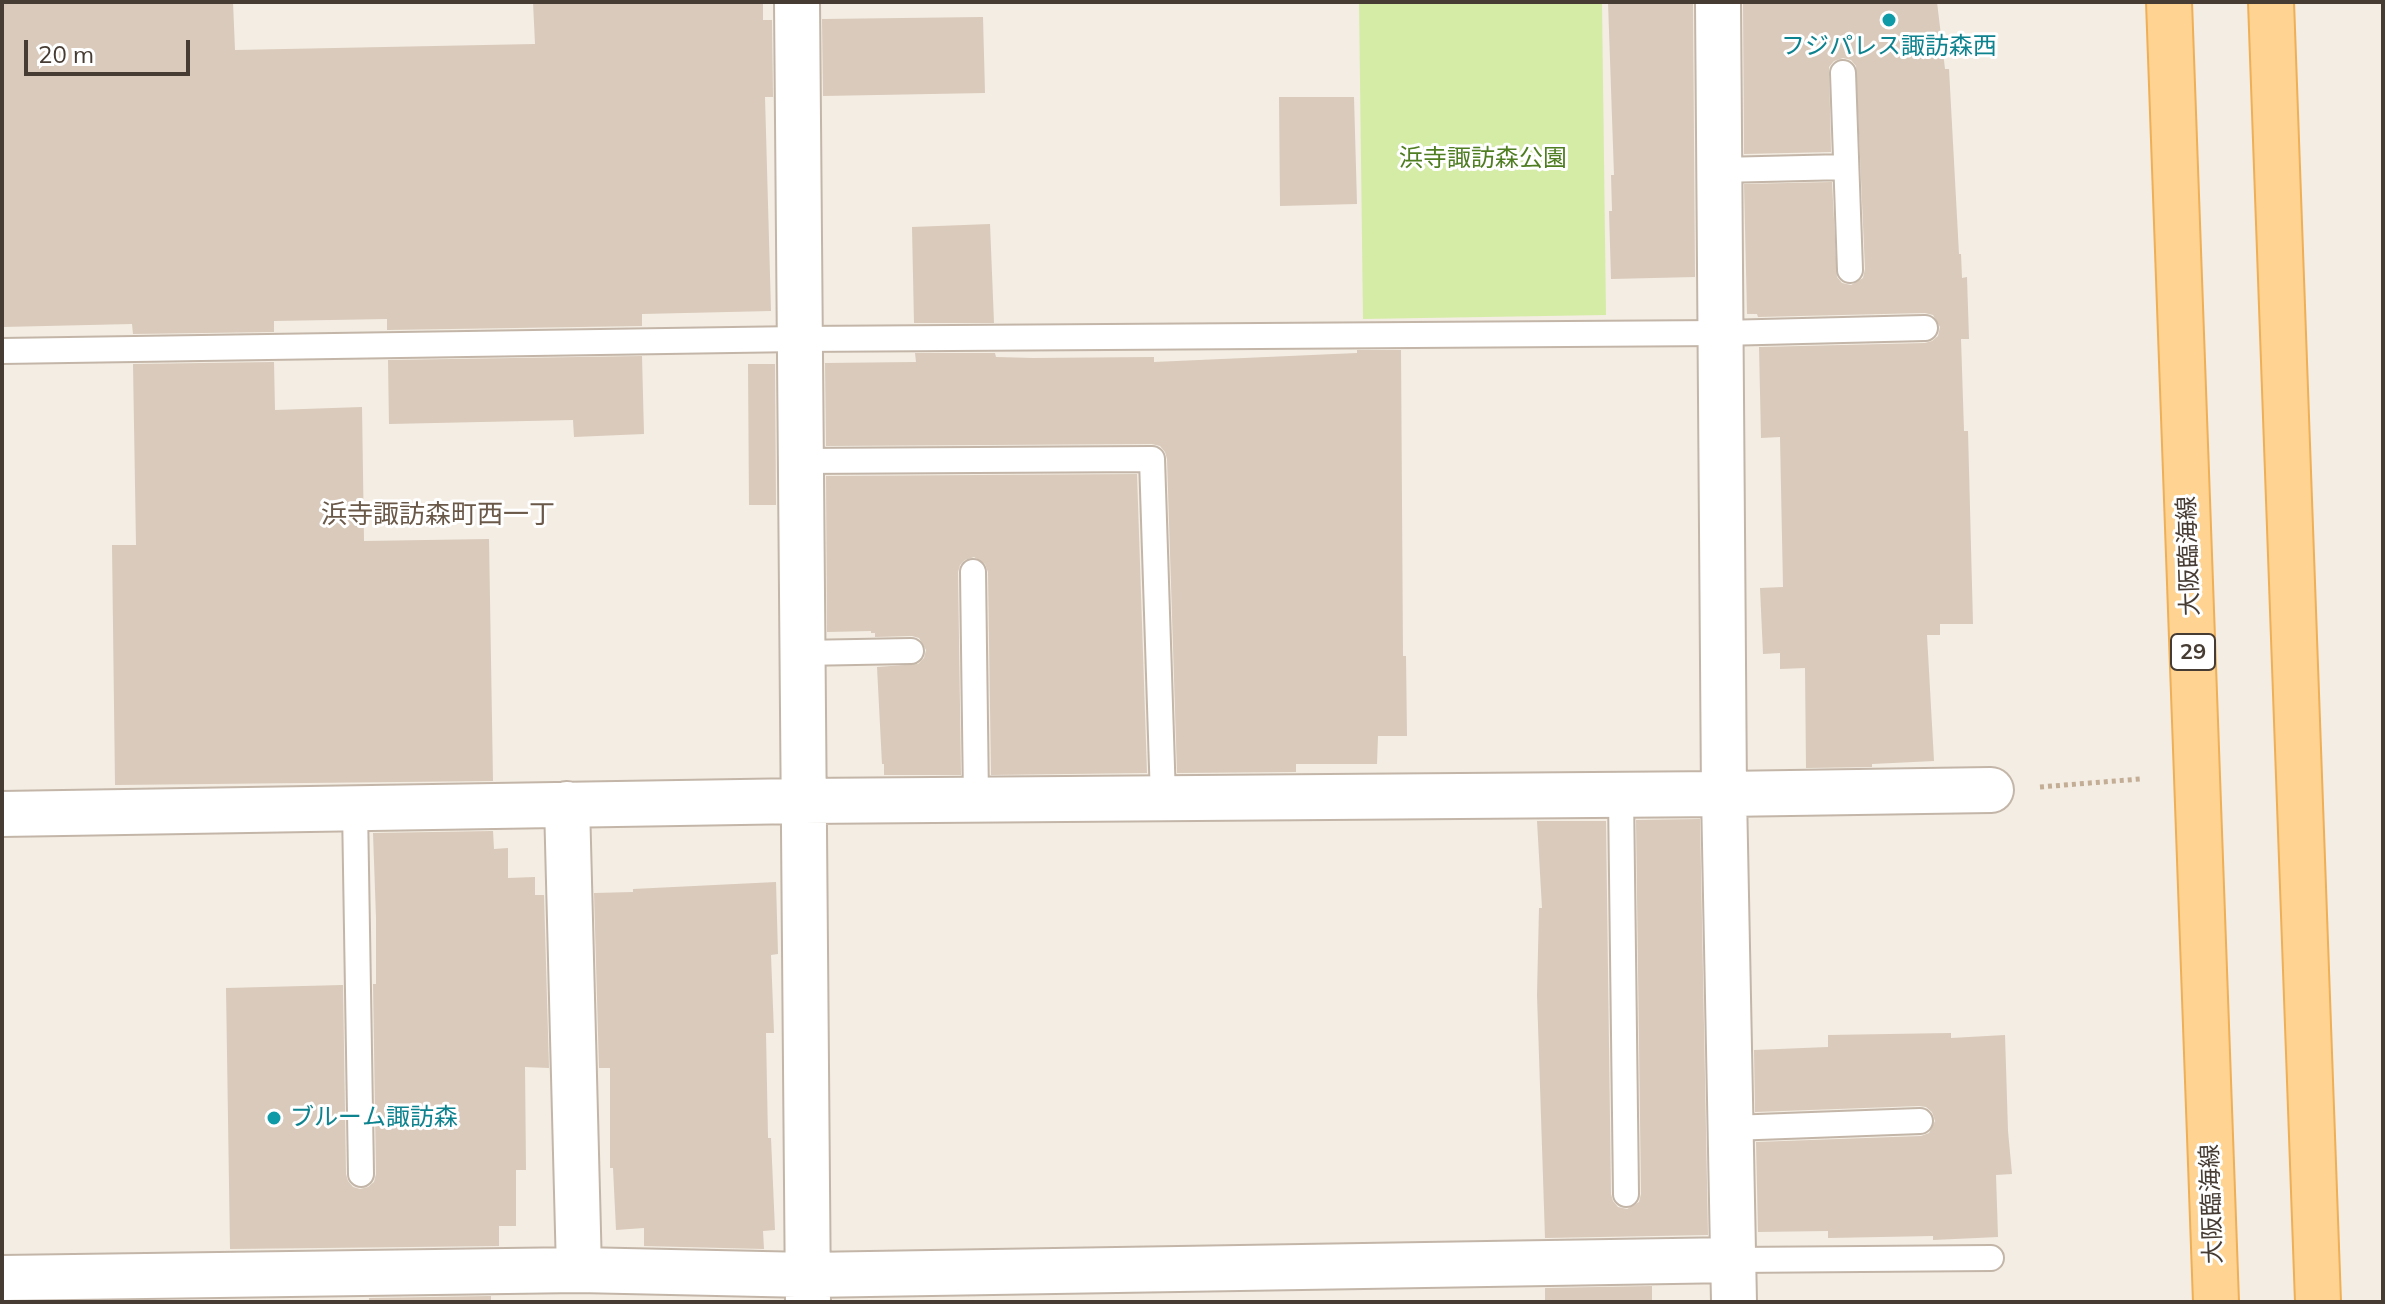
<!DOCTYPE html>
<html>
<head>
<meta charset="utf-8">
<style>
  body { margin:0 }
  #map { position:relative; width:2385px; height:1304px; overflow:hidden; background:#f4ede3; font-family:Mulish,sans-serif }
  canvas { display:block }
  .frame { position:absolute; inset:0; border:4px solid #463c33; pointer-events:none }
  .scale { position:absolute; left:24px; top:40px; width:166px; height:36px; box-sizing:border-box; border:4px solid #463c33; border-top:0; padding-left:10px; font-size:24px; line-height:28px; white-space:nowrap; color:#463c33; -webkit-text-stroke:6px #fff; paint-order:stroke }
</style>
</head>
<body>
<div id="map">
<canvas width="2385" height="1304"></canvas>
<div class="frame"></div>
<div class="scale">20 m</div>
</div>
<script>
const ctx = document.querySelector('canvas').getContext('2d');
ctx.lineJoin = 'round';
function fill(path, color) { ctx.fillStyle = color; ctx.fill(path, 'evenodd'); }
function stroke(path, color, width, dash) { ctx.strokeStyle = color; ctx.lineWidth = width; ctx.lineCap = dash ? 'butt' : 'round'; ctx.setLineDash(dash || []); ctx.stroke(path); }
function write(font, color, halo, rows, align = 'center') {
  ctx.font = font + ' Mulish,"Noto Sans JP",sans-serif'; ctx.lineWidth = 6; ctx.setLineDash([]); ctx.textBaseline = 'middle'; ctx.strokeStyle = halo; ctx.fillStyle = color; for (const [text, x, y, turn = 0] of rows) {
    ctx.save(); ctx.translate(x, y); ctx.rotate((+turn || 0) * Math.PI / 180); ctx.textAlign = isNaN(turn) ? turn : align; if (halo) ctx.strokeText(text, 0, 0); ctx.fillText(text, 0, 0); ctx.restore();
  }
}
fill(new Path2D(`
  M 1359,2 L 1602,2 L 1606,315 L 1363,319 Z`), '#d5eca7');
fill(new Path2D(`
  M 2,2 L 233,2 L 235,50 L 535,44 L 533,2 L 763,2 L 763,20 L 772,20 L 773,97 L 765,97 L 771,311 L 642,314 L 642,326 L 387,330 L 387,319 L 274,321 L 274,332 L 133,334 L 132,324 L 2,327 Z
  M 1608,2 L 1693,2 L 1695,277 L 1611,279 L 1609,211 L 1612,211 L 1611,175 L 1614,175 Z
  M 1743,2 L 1937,2 L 1945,69 L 1949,69 L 1959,254 L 1961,254 L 1962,278 L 1967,277 L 1969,339 L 1961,339 L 1964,431 L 1968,431 L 1973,624 L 1940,624 L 1940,635 L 1927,635 L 1934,761 L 1872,764 L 1872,767 L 1806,768 L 1805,668 L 1780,669 L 1780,653 L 1763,654 L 1760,588 L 1783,587 L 1780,437 L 1761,438 L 1759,347 L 1925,343 L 1932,341 L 1938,336 L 1940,327 L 1933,315 L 1925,313 L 1758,317 L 1757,314 L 1747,314 L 1744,184 L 1832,182 L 1837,277 L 1842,283 L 1851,285 L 1863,278 L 1865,269 L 1856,66 L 1851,60 L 1843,58 L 1834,61 L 1829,67 L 1831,152 L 1744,154 Z
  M 983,17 L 985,93 L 823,96 L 822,19 Z
  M 1279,97 L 1354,97 L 1357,204 L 1280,206 Z
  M 990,224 L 994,323 L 914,323 L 912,227 Z
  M 1357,350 L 1401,350 L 1403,656 L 1406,656 L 1407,736 L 1378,736 L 1377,764 L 1296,764 L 1296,772 L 1177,773 L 1167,459 L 1165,452 L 1160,446 L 1152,444 L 826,446 L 825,363 L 916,362 L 915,353 L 995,353 L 996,357 L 1033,358 L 1154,357 L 1154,362 L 1357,353 Z
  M 642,356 L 644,434 L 574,437 L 573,420 L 389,424 L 388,360 Z
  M 274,362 L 275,410 L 362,407 L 364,541 L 489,539 L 493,781 L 115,785 L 112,545 L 136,545 L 133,364 Z
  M 748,364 L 775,364 L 776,505 L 749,505 Z
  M 1137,474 L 1147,773 L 991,775 L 988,572 L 985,564 L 974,557 L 965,560 L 960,565 L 958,572 L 961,775 L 884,775 L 884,764 L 882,764 L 877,667 L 918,664 L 924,658 L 926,650 L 919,638 L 912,636 L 875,637 L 875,633 L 871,633 L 871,631 L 827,632 L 826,476 Z
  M 1700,819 L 1708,1235 L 1545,1238 L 1537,995 L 1539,908 L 1542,908 L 1537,821 L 1606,821 L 1611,1194 L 1613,1201 L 1618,1207 L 1627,1209 L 1639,1202 L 1641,1194 L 1636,820 Z
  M 493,831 L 494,849 L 508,848 L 508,878 L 535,877 L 535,895 L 544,895 L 549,1068 L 525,1067 L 526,1170 L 516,1170 L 516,1226 L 499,1226 L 499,1246 L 230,1249 L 226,988 L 343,985 L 346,1174 L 348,1181 L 353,1187 L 360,1189 L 368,1187 L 374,1182 L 376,1174 L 373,984 L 376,984 L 376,918 L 373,833 Z
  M 776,882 L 778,954 L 771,955 L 774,1033 L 766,1033 L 768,1138 L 771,1138 L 775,1230 L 763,1231 L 764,1249 L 644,1246 L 644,1228 L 616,1230 L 613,1168 L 610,1168 L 610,1068 L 599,1068 L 594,893 L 633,892 L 633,889 Z
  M 1951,1033 L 1951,1038 L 2005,1035 L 2008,1131 L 2012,1174 L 1996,1175 L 1998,1237 L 1933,1240 L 1933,1236 L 1828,1238 L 1828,1231 L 1758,1232 L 1756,1142 L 1921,1136 L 1929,1133 L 1935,1121 L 1932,1112 L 1926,1107 L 1919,1106 L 1755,1112 L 1754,1050 L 1828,1047 L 1828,1035 Z
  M 1652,1286 L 1652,1302 L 1545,1302 L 1545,1288 Z
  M 491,1296 L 491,1302 L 369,1302 L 369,1298 Z`), '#d9cabb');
const lane = new Path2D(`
  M 1843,73 L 1850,270
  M 1720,170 L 1846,167
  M 2,351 L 799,339 L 1721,333 L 1925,328
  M 799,461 L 1152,459 L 1163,798
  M 973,572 L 976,799
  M 801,653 L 911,651
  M 1621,795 L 1626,1194
  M 355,808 L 361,1174
  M 1731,1128 L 1920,1121
  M 1734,1260 L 1991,1258`);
const street = new Path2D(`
  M 797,2 L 808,1302
  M 1718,2 L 1724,794 L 1734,1302
  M 567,804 L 579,1270 L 808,1275 L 1734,1260
  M 2,814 L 802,801 L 1724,794 L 1991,790
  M 2,1278 L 579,1270`);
const primary = new Path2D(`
  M 2169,2 L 2216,1302
  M 2271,2 L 2318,1302`);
stroke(lane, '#c3b6a8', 28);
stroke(street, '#c3b6a8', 48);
stroke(primary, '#efaf56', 48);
stroke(new Path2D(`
  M 2040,787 L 2140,779`), '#c3ad95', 5, [4, 4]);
stroke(lane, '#fff', 24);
stroke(street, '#fff', 44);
stroke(primary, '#ffd391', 44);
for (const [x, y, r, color] of [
  [1889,20,8,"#0f9aa8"],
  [274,1118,8,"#0f9aa8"]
]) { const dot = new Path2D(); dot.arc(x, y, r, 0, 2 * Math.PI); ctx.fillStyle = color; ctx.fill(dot); stroke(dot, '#fff', 3); }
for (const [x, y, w] of [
  [2193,652,44]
]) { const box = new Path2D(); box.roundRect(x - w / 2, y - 18, w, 36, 6); ctx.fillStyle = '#fff'; ctx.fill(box); stroke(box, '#463c33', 2); }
write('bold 22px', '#463c33', null, [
  ["29",2193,652]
]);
write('24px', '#0d838f', '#fff', [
  ["フジパレス諏訪森西",1889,47],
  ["ブルーム諏訪森",290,1118,"left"]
]);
write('24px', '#4f7d21', '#fff', [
  ["浜寺諏訪森公園",1483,159]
]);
write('24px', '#463c33', '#fff', [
  ["大阪臨海線",2189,556,-92],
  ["大阪臨海線",2212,1204,-92]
]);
write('26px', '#6a5949', '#fff', [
  ["浜寺諏訪森町西一丁",438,515]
]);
</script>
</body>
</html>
